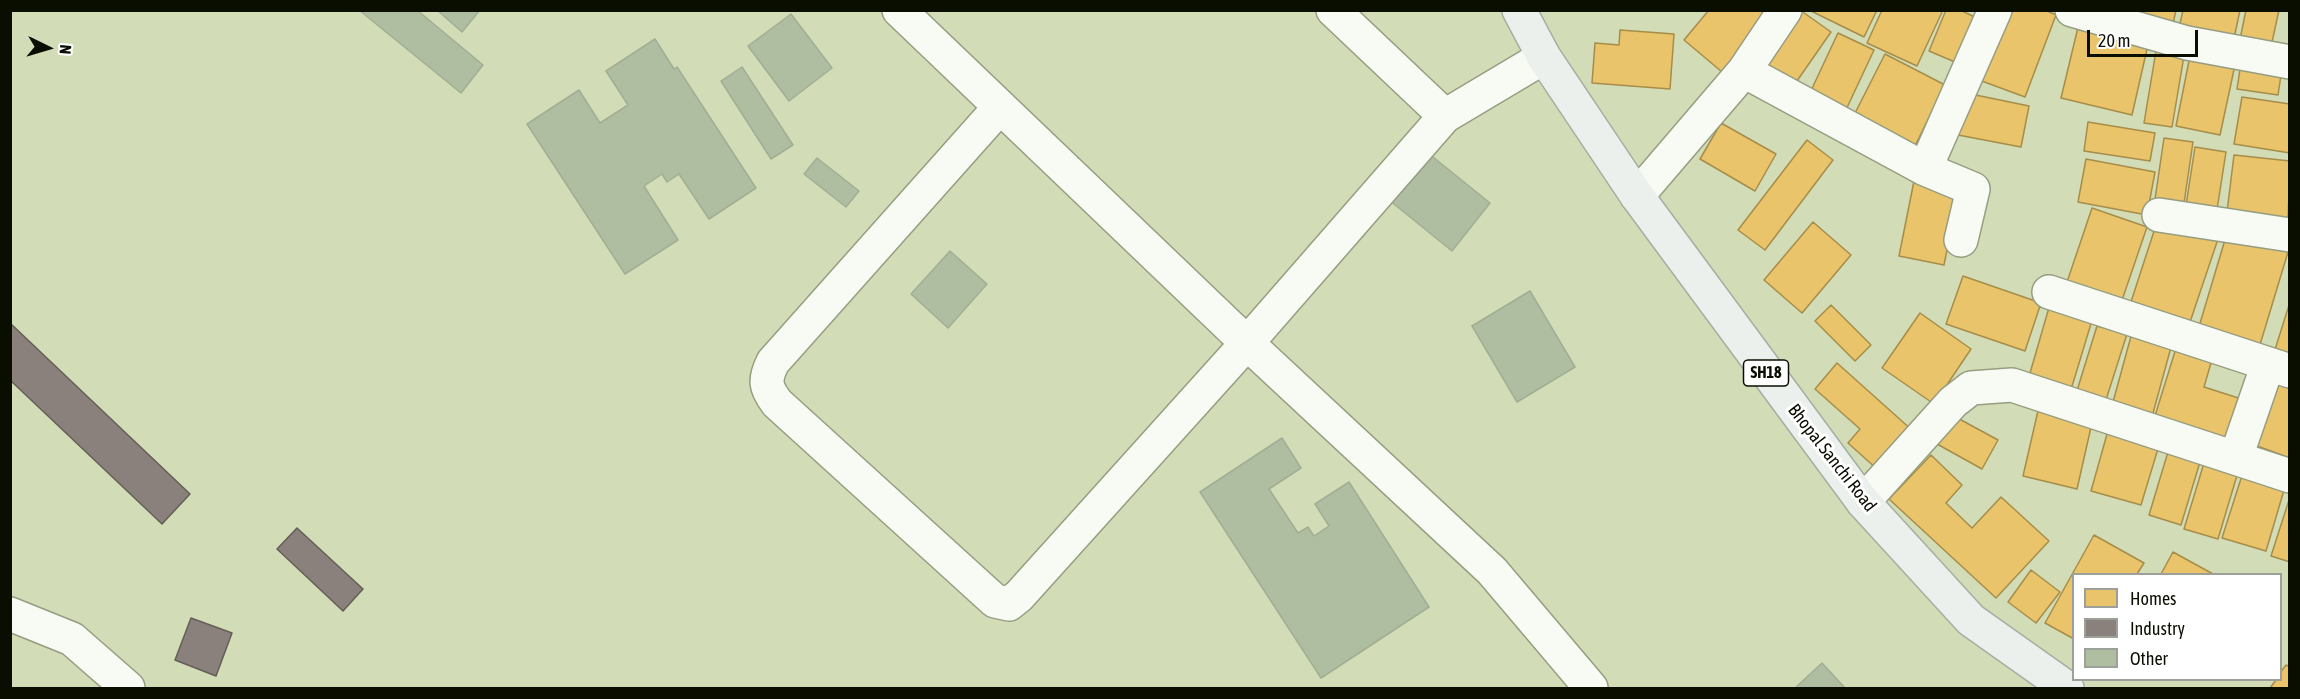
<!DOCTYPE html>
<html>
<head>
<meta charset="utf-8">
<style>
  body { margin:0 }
  #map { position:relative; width:2300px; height:699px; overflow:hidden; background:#d2dcb6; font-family:"Asap Condensed",sans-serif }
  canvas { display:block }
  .frame { position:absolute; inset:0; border:12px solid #090e00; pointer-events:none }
  .legend { position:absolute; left:2072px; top:573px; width:210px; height:108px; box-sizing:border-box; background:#fff; border:2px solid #9d9f99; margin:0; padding:8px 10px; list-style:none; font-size:18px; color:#090e00 }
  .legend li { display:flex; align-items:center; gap:12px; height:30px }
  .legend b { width:30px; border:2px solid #9d9f99 }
  .north { position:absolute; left:18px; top:18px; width:60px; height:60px; -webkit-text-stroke:4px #fff; paint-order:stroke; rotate:95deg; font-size:16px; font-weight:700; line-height:24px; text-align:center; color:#090e00 }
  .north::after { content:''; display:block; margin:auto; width:21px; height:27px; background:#090e00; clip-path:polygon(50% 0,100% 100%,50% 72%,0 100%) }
  .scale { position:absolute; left:2087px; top:30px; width:111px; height:27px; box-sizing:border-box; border:3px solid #090e00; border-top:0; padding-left:8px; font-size:18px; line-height:21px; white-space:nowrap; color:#090e00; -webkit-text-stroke:4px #fff; paint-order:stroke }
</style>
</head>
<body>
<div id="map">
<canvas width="2300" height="699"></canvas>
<div class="frame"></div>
<ul class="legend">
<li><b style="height:16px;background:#e9c46a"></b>Homes</li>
<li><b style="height:16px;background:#8a817c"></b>Industry</li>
<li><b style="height:16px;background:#afbea1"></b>Other</li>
</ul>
<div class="north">N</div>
<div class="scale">20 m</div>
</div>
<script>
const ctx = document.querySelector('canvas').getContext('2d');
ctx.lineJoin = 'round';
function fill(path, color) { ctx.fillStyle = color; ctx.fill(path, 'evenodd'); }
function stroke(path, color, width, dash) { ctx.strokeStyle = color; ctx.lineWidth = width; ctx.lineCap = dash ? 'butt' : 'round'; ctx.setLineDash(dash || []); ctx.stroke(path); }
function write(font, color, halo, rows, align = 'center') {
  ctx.font = font + ' "Asap Condensed",sans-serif'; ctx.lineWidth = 6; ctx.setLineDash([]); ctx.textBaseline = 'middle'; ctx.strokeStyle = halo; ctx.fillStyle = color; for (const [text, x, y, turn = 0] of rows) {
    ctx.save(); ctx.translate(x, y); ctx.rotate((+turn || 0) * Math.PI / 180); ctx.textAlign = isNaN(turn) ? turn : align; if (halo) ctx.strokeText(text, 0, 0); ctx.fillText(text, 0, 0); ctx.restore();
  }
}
const homes = new Path2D(`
  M 1709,10 L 1771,10 L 1728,77 L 1684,40 Z
  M 1800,10 L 1831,32 L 1790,91 L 1756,67 Z
  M 1809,10 L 1877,10 L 1864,37 Z
  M 1882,10 L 1943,10 L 1917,66 L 1867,43 Z
  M 1946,10 L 1960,10 L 1981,20 L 1962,65 L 1929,51 Z
  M 2005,10 L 2045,10 L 2056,15 L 2025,97 L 1979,80 Z
  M 2100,10 L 2176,10 L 2171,33 Z
  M 2183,10 L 2240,10 L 2232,48 L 2177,37 Z
  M 2246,10 L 2279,10 L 2269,56 L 2238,49 Z
  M 2080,19 L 2150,36 L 2132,115 L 2061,98 Z
  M 1620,30 L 1674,34 L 1670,89 L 1592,83 L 1595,43 L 1619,45 Z
  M 1838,33 L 1874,50 L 1844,114 L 1808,97 Z
  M 2157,45 L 2185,50 L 2172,127 L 2144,123 Z
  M 1885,54 L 1945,85 L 1912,152 L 1851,121 Z
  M 2190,56 L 2235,65 L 2220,135 L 2176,126 Z
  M 2242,56 L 2283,62 L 2278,95 L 2237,89 Z
  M 1966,93 L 2029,106 L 2021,147 L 1958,135 Z
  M 2242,97 L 2290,104 L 2290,153 L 2234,144 Z
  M 2088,122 L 2155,133 L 2150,161 L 2084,151 Z
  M 1721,123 L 1776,154 L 1755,191 L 1700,159 Z
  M 2164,138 L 2193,142 L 2183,210 L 2154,206 Z
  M 1807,140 L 1833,160 L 1765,250 L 1738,230 Z
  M 2195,147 L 2226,152 L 2216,216 L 2185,212 Z
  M 2234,155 L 2290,161 L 2288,220 L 2227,212 Z
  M 2086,159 L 2155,172 L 2147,215 L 2078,202 Z
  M 1914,181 L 1959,190 L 1944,265 L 1899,256 Z
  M 2092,208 L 2147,227 L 2119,309 L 2064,291 Z
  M 2158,219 L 2218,239 L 2187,331 L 2128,311 Z
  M 1813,222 L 1851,255 L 1802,313 L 1764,280 Z
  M 2227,233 L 2288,252 L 2259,348 L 2198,330 Z
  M 1963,276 L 2041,303 L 2025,351 L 1946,324 Z
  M 2290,302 L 2290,365 L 2272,359 Z
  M 2050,304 L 2093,317 L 2070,393 L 2028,380 Z
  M 1831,305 L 1871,345 L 1855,361 L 1815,321 Z
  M 1920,313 L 1971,349 L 1934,404 L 1882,368 Z
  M 2097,326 L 2127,334 L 2104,406 L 2075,397 Z
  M 2133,329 L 2173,340 L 2150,424 L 2110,413 Z
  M 2177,345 L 2213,356 L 2204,387 L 2251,402 L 2238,444 L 2154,419 Z
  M 1837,363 L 1913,431 L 1878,470 L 1848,443 L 1860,429 L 1815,389 Z
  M 2276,371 L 2290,376 L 2290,458 L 2249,443 Z
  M 2040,402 L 2094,414 L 2077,489 L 2023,476 Z
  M 1952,415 L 1998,440 L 1982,469 L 1937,444 Z
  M 2109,427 L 2160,442 L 2141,505 L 2091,491 Z
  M 2171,442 L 2203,452 L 2181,525 L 2149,515 Z
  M 2207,453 L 2241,462 L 2218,539 L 2184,529 Z
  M 1931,455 L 1962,485 L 1946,503 L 1972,528 L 2001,497 L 2049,541 L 1996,598 L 1889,499 Z
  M 2245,466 L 2287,480 L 2266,551 L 2222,538 Z
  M 2290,497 L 2290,562 L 2271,556 Z
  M 2094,535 L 2144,563 L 2137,574 L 2074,574 L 2074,639 L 2045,623 Z
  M 2173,552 L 2213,574 L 2161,574 Z
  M 2031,570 L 2060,592 L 2036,623 L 2008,602 Z
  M 2286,665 L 2290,667 L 2290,688 L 2270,688 L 2276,680 L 2280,680 L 2280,673 Z`);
fill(homes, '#e9c46a');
stroke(homes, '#a68d4a', 1.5);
const industry = new Path2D(`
  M 10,323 L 190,494 L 162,524 L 10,380 Z
  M 297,528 L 363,589 L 343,611 L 277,549 Z
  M 191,618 L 232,633 L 216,676 L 175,660 Z`);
fill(industry, '#8a817c');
stroke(industry, '#635e57', 1.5);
const building = new Path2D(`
  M 359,10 L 417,10 L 483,65 L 461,93 Z
  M 437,10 L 480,10 L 462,32 Z
  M 791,14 L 832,68 L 789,101 L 748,46 Z
  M 655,39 L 674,69 L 677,67 L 756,188 L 709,219 L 679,174 L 667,182 L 662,174 L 644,186 L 678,240 L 625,274 L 527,124 L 579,90 L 600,123 L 628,105 L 606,71 Z
  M 742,67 L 793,145 L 771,159 L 721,81 Z
  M 1428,153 L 1490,203 L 1452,251 L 1389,200 Z
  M 817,158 L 859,191 L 846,207 L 804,174 Z
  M 950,251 L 987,284 L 948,328 L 911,294 Z
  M 1530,291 L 1575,367 L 1517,402 L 1472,326 Z
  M 1282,438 L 1301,468 L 1269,489 L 1298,533 L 1308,527 L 1314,536 L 1329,526 L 1315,504 L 1349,482 L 1429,607 L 1321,678 L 1200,492 Z
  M 1822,663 L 1845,688 L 1795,688 Z`);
fill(building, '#afbea1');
stroke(building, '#a1ae93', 1.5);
const street = new Path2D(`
  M 899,10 L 1247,343 L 1492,571 L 1591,688
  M 1333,10 L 1445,116
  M 2072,10 L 2187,43 L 2290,62
  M 1744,71 L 1925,169 L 1973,189 L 1961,240
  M 1000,107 L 773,362 C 764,380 765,387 777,403 L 995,601 L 1009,604 L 1019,596 L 1247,343 L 1445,116 L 1544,57
  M 1925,169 L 1995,10
  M 1637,196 L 1744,71 L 1785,10
  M 2159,215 L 2290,235
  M 2049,292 L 2290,371
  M 2236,457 L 2268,364
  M 1863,502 L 1953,402 L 1971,388 L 2012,385 L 2290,476
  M 10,614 L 72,639 L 128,688`);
const primary = new Path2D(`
  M 1519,10 L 1544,57 L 1637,196 L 1863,502 L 1971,620 L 2067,688`);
stroke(street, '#969d80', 36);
stroke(primary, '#a4afa2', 36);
stroke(street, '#f8faf4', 33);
stroke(primary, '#ecf0ed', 33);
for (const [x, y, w] of [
  [1766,373,45]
]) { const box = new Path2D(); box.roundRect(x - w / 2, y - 13, w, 26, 4.5); ctx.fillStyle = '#fff'; ctx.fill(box); stroke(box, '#090e00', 1.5); }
write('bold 16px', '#090e00', null, [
  ["SH18",1766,373]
]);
write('18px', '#090e00', '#fff', [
  ["Bhopal Sanchi Road",1832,458,52]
]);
</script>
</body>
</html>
